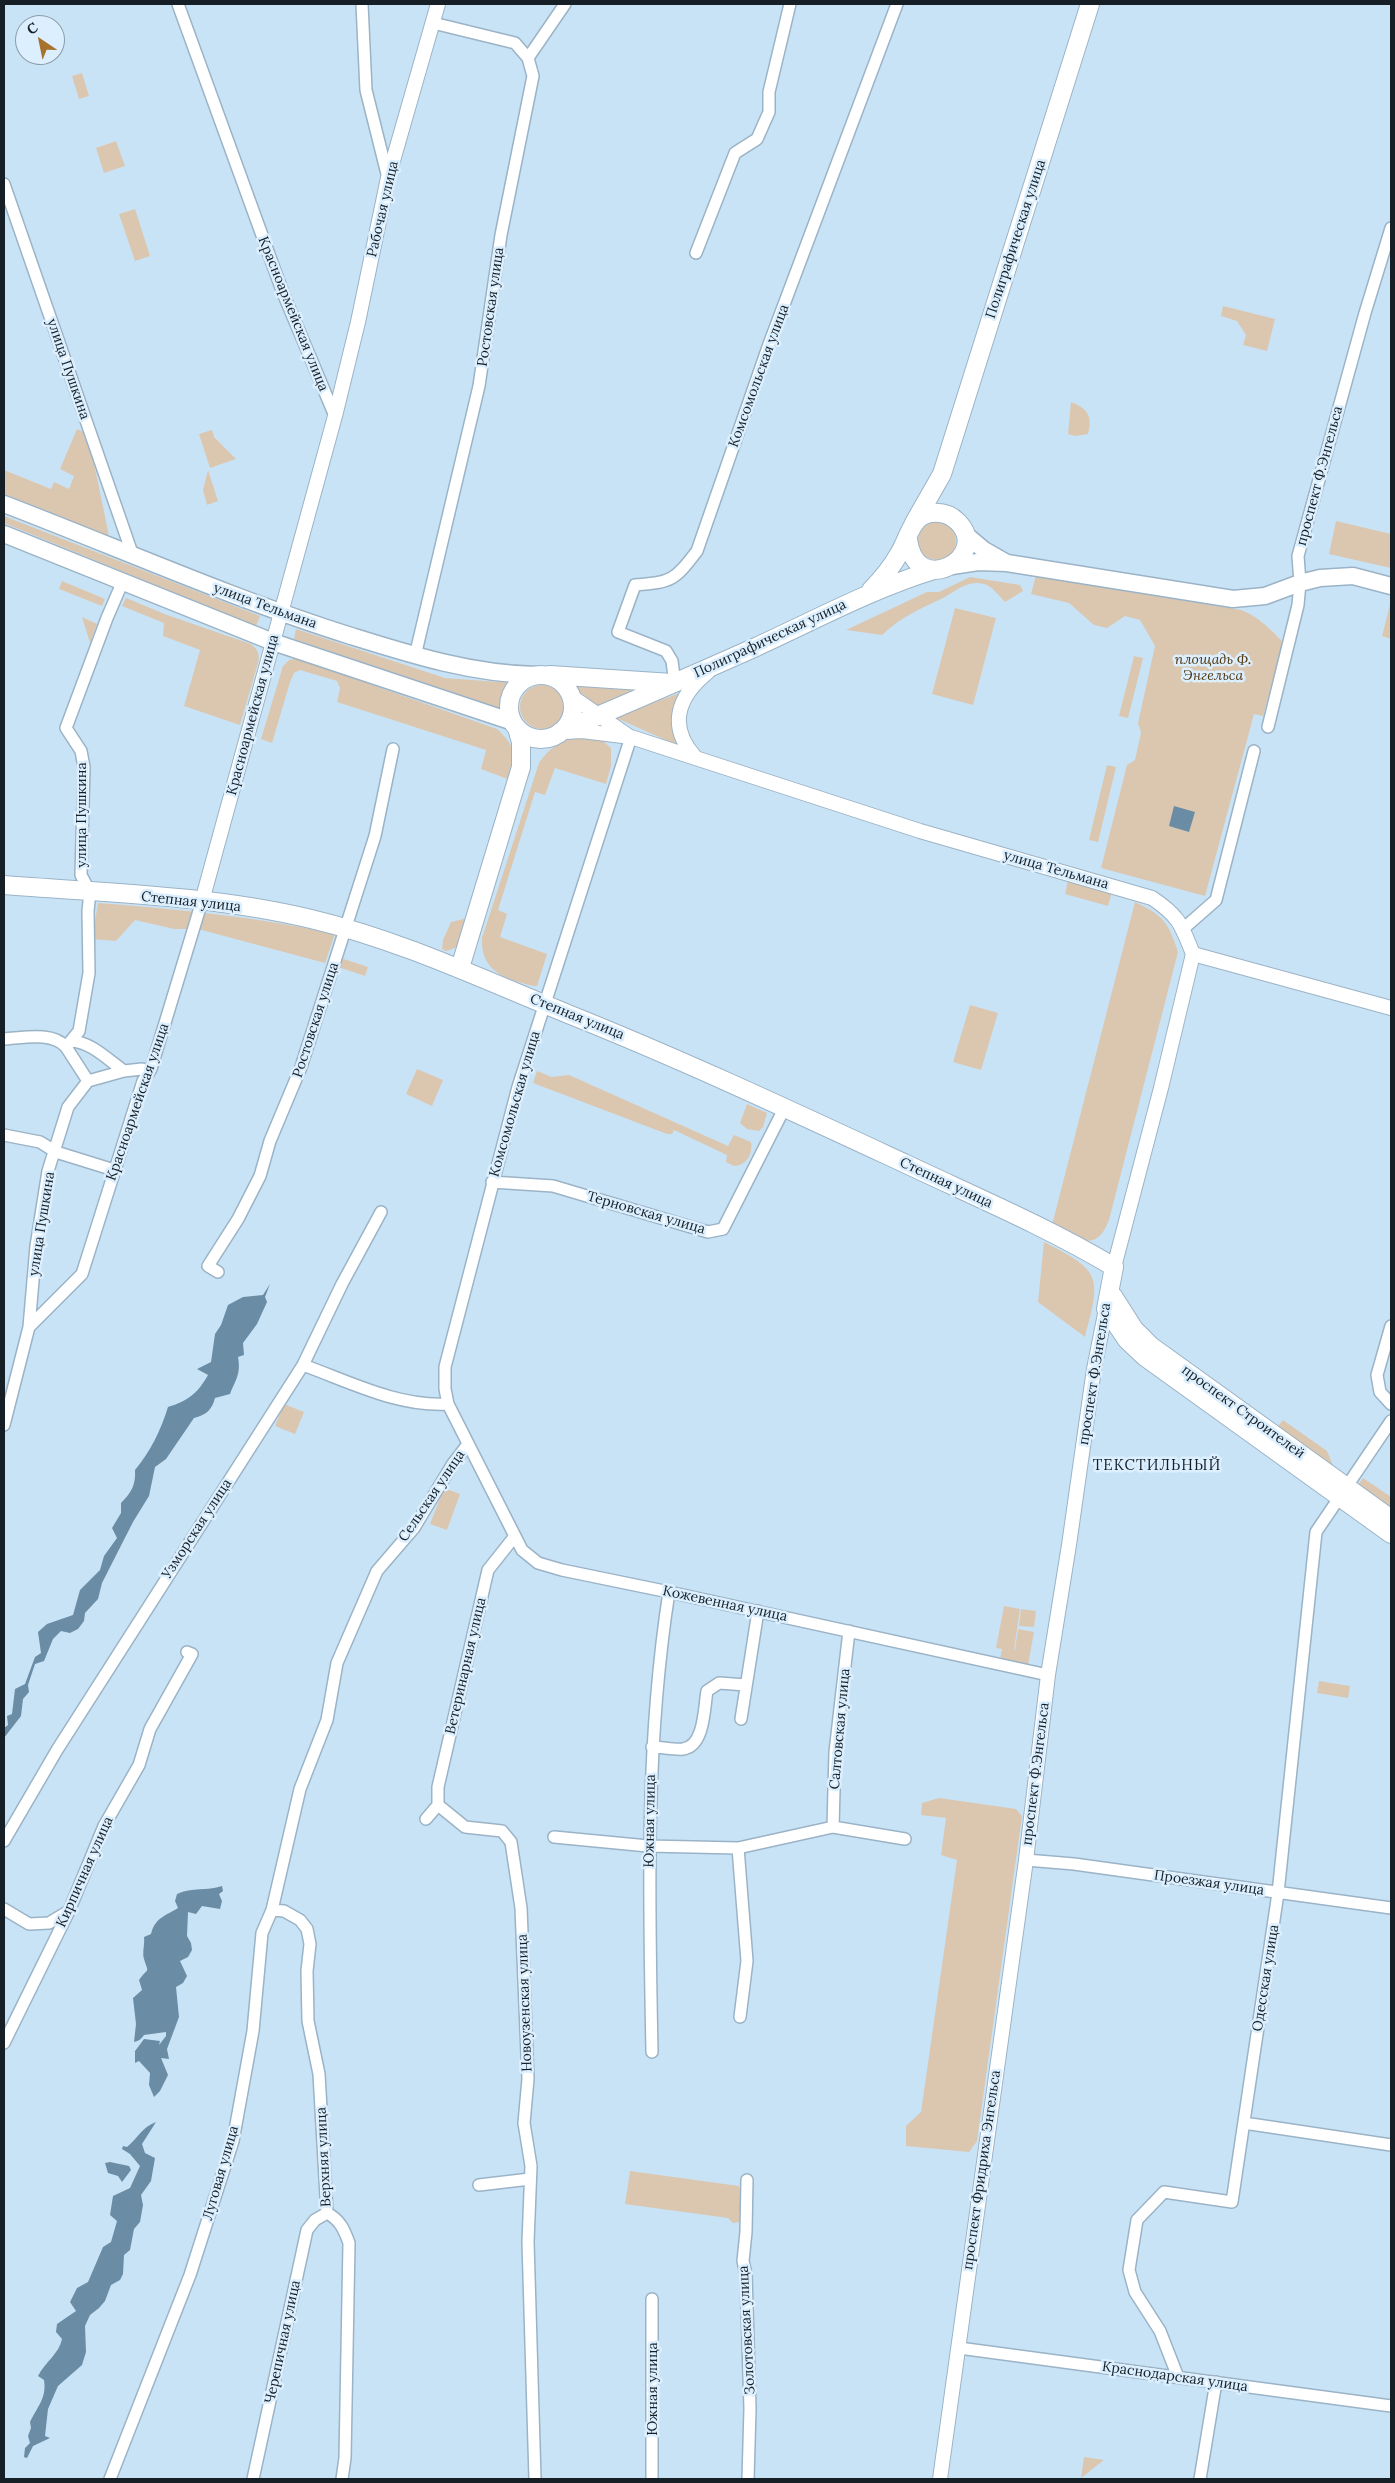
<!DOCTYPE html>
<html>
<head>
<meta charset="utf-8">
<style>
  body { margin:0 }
  #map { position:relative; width:1395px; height:2483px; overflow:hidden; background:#c9e3f6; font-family:Lora,serif }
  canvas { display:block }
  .frame { position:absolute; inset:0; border:5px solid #161f26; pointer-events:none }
  .north { position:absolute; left:15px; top:15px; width:50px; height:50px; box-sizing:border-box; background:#dbefff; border:1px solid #8c9ca8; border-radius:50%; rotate:326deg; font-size:14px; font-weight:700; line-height:20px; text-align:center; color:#161f26 }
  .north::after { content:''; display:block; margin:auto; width:18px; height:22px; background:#a7732c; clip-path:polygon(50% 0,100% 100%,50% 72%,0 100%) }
</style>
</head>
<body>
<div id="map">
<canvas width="1395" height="2483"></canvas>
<div class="frame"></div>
<div class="north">С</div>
</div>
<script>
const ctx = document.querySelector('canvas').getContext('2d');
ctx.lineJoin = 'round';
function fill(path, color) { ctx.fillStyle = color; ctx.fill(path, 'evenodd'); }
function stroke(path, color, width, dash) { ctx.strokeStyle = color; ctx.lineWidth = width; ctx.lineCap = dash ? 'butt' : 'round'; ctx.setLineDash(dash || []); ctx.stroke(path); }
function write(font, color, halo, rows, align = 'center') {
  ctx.font = font + ' Lora,serif'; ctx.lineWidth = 5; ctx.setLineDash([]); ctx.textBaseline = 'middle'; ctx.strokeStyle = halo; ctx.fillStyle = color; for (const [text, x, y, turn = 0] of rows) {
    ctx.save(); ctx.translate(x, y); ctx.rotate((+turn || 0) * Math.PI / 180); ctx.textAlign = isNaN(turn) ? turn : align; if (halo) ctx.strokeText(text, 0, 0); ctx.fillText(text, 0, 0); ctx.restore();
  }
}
fill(new Path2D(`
  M 82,73 L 89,96 L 79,99 L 72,76 Z
  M 116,141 L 125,166 L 104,173 L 96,148 Z
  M 135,209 L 150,256 L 135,261 L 119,214 Z
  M 1223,306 L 1275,319 L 1267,351 L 1243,345 L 1246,335 L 1237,321 L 1221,316 Z
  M 1071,402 C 1087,408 1093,416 1088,434 L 1076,436 L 1068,434 Z
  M 77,429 L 88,434 L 109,536 L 4,494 L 4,470 L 51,489 L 54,482 L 69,489 L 74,476 L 60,469 Z
  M 212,430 L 214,437 L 236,459 L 210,468 L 199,434 Z
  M 208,470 L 218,501 L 207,505 L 203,490 Z
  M 4,516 L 260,616 L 256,626 L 4,523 Z
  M 1336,521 L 1391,534 L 1391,568 L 1329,554 Z
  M918 541a19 19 0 1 1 38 0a19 19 0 1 1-38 0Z
  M 1036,575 L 1241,610 C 1258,616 1270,629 1283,642 L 1263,716 L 1254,714 L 1205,896 L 1101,868 L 1127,765 L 1135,760 L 1141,733 L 1138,723 L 1155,646 L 1140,620 L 1125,616 L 1107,628 L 1094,625 L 1069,603 L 1031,594 Z
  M 970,577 L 1020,585 L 1023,591 L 1005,602 C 999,596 992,586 984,584 C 967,579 955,592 941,599 C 919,609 900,618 882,635 L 846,630 L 927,592 L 939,592 Z
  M 62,581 L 105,599 L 102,606 L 59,589 Z
  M 126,598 L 167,615 L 251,644 C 258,650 260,654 258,663 L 240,725 L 184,706 L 200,650 L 163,636 L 164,623 L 122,606 Z
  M 1391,601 L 1391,639 L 1382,636 Z
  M 955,608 L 996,618 L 973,705 L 932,694 Z
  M 82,617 L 97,624 L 90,643 Z
  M 296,629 L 445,678 L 513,683 L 504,700 L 504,712 L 294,639 Z
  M 1134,656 L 1143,658 L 1128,718 L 1119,716 Z
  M 296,658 L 497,729 C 516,746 517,757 510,780 L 481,769 L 486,750 L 337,702 L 340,688 L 337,681 L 300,670 L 294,673 L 290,682 L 272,743 L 261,739 L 283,666 L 289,660 Z
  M 571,685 L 648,689 L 601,709 Z
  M520 707a22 22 0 1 1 44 0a22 22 0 1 1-44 0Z
  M 683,692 L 672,720 L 677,745 L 614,717 Z
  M 580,736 L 601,739 L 611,748 L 611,766 L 606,784 L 555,768 L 545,795 L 535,792 L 498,910 L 507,914 L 500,937 L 547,954 L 537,986 L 533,986 C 505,979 480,971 482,938 L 539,763 C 550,747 561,740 580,736 Z
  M 1107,765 L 1116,767 L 1098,842 L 1089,840 Z
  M 1068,880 L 1112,892 L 1108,906 L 1065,894 Z
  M 1135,902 C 1163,915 1169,923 1178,952 L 1109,1220 C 1096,1255 1076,1238 1052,1225 Z
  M 98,903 C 178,909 257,917 335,934 L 325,963 L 198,929 L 174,929 L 135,920 L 116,941 L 92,939 Z
  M 472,917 C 466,932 463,949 445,951 L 442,949 L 443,940 L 451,922 Z
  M 341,958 L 368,967 L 365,976 L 338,967 Z
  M 970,1005 L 998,1013 L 981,1070 L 953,1062 Z
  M 417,1069 L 443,1080 L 432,1106 L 406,1094 Z
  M 537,1071 L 552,1077 L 569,1075 L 728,1146 L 734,1135 L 751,1142 C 753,1154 747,1165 734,1166 L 726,1162 L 727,1155 L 674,1130 L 672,1134 L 667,1134 L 533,1083 Z
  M 747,1104 L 767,1113 L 763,1127 L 759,1131 L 747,1129 L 740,1123 Z
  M 1044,1242 C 1102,1271 1101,1277 1085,1337 L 1038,1302 Z
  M 284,1404 L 304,1412 L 295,1434 L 275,1426 Z
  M 1283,1420 L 1327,1451 L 1337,1475 L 1275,1430 Z
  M 1363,1478 L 1391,1497 L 1391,1513 L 1356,1488 Z
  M 444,1488 L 460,1494 L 447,1530 L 430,1524 Z
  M 1004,1606 L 1020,1609 L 1014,1650 L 1005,1649 L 1015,1650 L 1018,1629 L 1034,1632 L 1028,1665 L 1000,1659 L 1002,1649 L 996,1648 Z
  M 1021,1609 L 1036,1611 L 1034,1627 L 1019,1626 Z
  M 1319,1681 L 1350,1686 L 1348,1698 L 1317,1693 Z
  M 939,1798 L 1016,1809 L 1022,1816 L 978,2134 L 977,2141 L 969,2152 L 906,2146 L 906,2126 L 921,2112 L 957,1860 L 941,1855 L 946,1818 L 921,1815 L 922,1803 Z
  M 630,2171 L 739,2186 L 741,2193 L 740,2222 L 733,2223 L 728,2218 L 625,2204 Z
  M 1084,2457 L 1104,2460 L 1081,2478 Z`), '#dbc7b0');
fill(new Path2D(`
  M 1174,806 L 1195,812 L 1189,832 L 1169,826 Z
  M 270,1284 L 265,1297 L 267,1302 L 257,1324 L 243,1343 L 244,1355 L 238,1357 C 241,1374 236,1379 230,1394 L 215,1398 C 212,1410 206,1415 194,1418 L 166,1459 L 155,1467 L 149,1496 L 133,1522 L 102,1583 L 98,1599 L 85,1613 L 84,1621 L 78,1629 L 70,1633 L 61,1631 L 53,1639 L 44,1661 L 35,1664 L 28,1685 L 29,1692 L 23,1699 L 21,1716 L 4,1738 L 4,1728 L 8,1725 L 7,1716 L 12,1714 L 15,1689 L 25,1684 L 35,1657 L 41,1653 L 38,1632 L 47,1624 L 73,1615 L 80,1590 L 100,1570 L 104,1556 L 117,1538 L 112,1528 L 121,1513 L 121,1503 C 131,1493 136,1485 135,1470 C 150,1452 161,1430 168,1407 C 188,1401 198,1393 208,1375 L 197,1369 L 211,1362 L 215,1334 L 221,1325 L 228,1305 L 243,1297 L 263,1295 Z
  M 222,1886 L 223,1891 L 219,1894 L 222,1901 L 220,1909 L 202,1906 L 196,1914 L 188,1912 L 187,1936 L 191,1943 L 192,1950 L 188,1957 L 180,1961 L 187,1976 L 183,1983 L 176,1987 L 179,2017 L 167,2049 L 169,2059 L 161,2058 L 168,2075 L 160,2091 L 154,2097 L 149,2085 L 150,2073 L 139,2061 L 135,2063 L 135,2051 L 144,2039 L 160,2041 L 159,2045 L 166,2036 L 166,2032 L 144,2035 C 141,2039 139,2041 134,2042 L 136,2024 L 133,1998 L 142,1990 L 139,1980 C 149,1966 149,1975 144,1959 C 142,1953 145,1943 144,1937 L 151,1934 C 155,1918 165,1916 178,1908 L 175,1901 L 177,1894 C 192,1887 207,1891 222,1886 Z
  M 156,2122 L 142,2144 L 145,2153 L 155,2158 L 151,2181 L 141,2195 L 143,2205 L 140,2222 L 134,2229 L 130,2250 L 124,2255 L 123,2274 L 120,2280 L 111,2285 L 105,2301 L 99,2308 L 90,2315 L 85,2326 L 86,2352 L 82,2365 L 58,2386 L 48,2409 L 45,2436 L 50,2438 L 33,2446 L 27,2458 L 24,2457 L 25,2448 L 30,2443 L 28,2436 L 31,2428 L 30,2422 C 37,2407 47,2398 44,2380 L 38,2376 C 45,2362 59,2354 62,2339 L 56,2332 L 57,2324 L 76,2311 L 70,2302 L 77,2288 L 88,2282 L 103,2247 L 111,2242 L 117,2221 L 110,2215 L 113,2196 L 130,2188 L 140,2166 L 130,2154 L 122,2149 L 123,2146 L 127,2147 C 138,2138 142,2127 156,2122 Z
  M 110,2162 L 129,2166 L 131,2170 L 122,2182 L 118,2176 L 108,2173 L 105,2163 Z`), '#6a8ca5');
const minor = new Path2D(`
  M 178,4 L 283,293 L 335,416
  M 362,4 L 366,90 L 388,178
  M 528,58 L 565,4
  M 4,184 L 132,553
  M 696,253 L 735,153 L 757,139 L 769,112 L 769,92 L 790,4
  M 415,656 L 479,386 L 501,235 L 533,76 L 528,58 L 515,43 L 433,23
  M 675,684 L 672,661 L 666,651 L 618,632 L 635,585 C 672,582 674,581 697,551 L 768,347 L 897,4
  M 1268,727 L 1298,605 L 1300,583 L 1298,556 L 1365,313 L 1391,228
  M 631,737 L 518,1087 L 445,1367 L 445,1389 L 448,1404 L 522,1550 L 538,1563 L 562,1570 L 669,1592 L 1048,1675
  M 1183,929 L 1216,900 L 1254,751
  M 4,1039 C 22,1038 53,1031 66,1047
  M 71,1041 C 91,1042 107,1059 124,1071 L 142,1069 L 149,1072
  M 88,1081 L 124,1071
  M 4,1135 L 40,1142 L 56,1152 L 114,1170
  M 492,1182 L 553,1186 L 708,1232 L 723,1229 L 785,1107
  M 218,1272 L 208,1266 L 238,1219 L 260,1176 L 270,1141 L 301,1067 L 375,836 L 393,749
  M 1391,1326 L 1377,1375 L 1380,1392 L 1391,1404
  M 29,1327 L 82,1274 L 143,1081 L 151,1069 L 202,901
  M 303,1365 C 350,1382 398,1407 448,1404
  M 4,1425 L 29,1327 L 36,1246 L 48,1171 L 68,1107 L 88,1081 L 66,1047 L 79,1031 L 89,973 L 88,911 L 90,892 L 81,875 L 84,767 L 81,751 L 66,728 L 107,618 L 123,581
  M 741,1719 L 758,1611
  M 652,1747 C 662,1747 674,1750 683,1749 C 705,1746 704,1707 707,1691 L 719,1683 L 746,1685
  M 438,1805 L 438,1787 L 488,1570 L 515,1536
  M 426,1819 L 438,1805 L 465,1827 L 502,1831 L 511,1842 L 521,1908 L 528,2079 L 524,2123 L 531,2166 L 528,2242 L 535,2479
  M 833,1827 L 835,1752 L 849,1631
  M 554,1837 L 648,1846 L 738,1848 L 833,1827 L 905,1839
  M 4,1841 L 57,1750 L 303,1365 L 342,1284 L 381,1212
  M 738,1848 L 747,1961 L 740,2017
  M 1026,1860 L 1074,1864 L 1391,1908
  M 4,1909 L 29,1924 L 49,1923 L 69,1911
  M 272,1910 L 284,1911 L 300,1920 L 307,1929 L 310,1944 L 307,1971 L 308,2021 L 319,2074 L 327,2213 C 340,2220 344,2229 349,2243 L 345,2458 L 342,2479
  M 4,2043 L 69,1911 L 104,1826 L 139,1765 L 150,1729 L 192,1654 L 187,1652
  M 652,2052 C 649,1897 645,1745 669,1592
  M 1244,2123 L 1391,2145
  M 747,2180 L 746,2232 L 743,2261 L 746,2274 L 750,2409 L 748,2479
  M 479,2185 L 530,2179
  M 652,2299 L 652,2479
  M 959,2348 L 1391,2406
  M 1178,2377 L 1160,2331 L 1135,2292 L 1129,2270 L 1137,2220 L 1164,2192 L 1232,2202 L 1278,1893 L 1316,1532 L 1391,1421
  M 110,2479 L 190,2275 L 233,2141 L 253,2031 L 262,1933 L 272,1910 L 300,1789 L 327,1720 L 337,1663 L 377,1571 L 414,1528 L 452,1465 L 468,1444
  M 253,2479 L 307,2230 L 315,2220 L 327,2213
  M 1200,2479 L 1216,2382`);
const tertiary = new Path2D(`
  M 571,696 L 630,737
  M 565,732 L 582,731 L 631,737 L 920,831 L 1152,898 C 1179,916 1181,924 1193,954 L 1391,1008
  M 695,757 C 667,726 678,696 708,672
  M 202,901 L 335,416 L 358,322 L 388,178 L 438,4
  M 1114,1267 L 1161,1088 L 1193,954
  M 940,2479 L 1026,1860 L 1048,1675 L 1069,1545 L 1094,1369 L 1106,1309`);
const secondary = new Path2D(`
  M 4,504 C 119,548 233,599 351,636 C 412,655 472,674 536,675
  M 4,534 L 273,642 L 513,722
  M 965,534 L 984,550 L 1005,562
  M 952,566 L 978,562 L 1007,563 L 1233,599 L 1265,596 L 1300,583 L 1320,578 L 1353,576 L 1391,586`);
const primary = new Path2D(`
  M 914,523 L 942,474 L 1090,4
  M 871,590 C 882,579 891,568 899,554 C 905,544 908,533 914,524 C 924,509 946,510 958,522 C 992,557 915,600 908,539
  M 550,675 L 672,683
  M509 707a32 32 0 1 1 64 0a32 32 0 1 1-64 0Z
  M 560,732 C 626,704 691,676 756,647 C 815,620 872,589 934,570
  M 4,885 C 106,893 211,895 311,919 C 400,940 484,980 568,1014 C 683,1060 794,1112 906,1164 C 976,1197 1047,1227 1114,1267 L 1106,1309 L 1127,1340 L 1145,1357 L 1391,1534
  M 460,968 L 521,767 L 521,742 L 517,728
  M 1113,1296 L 1134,1329 L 1151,1346 L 1391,1519`);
stroke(minor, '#9bb3c6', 14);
stroke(tertiary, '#9bb3c6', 16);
stroke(secondary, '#9bb3c6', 19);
stroke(primary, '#9bb3c6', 20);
stroke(minor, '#fff', 11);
stroke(tertiary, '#fff', 14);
stroke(secondary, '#fff', 16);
stroke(primary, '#fff', 18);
write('14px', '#161f26', '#dbefff', [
  ["Рабочая улица",383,209,-77],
  ["Полиграфическая улица",1016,239,-72],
  ["Ростовская улица",491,307,-82],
  ["Красноармейская улица",293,314,68],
  ["улица Пушкина",68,369,71],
  ["Комсомольская улица",759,376,-70],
  ["проспект Ф.Энгельса",1320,476,-75],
  ["улица Тельмана",265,606,20],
  ["Полиграфическая улица",770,639,-25],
  ["Красноармейская улица",253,715,-75],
  ["улица Пушкина",82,815,-90],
  ["улица Тельмана",1056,870,16],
  ["Степная улица",191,902,6],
  ["Степная улица",577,1017,22],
  ["Ростовская улица",316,1020,-72],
  ["Красноармейская улица",138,1102,-71],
  ["Комсомольская улица",515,1104,-74],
  ["Степная улица",946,1183,25],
  ["Терновская улица",646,1213,16],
  ["улица Пушкина",42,1224,-81],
  ["проспект Ф.Энгельса",1095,1374,-81],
  ["проспект Строителей",1243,1412,36],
  ["Сельская улица",432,1496,-56],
  ["Узморская улица",197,1529,-57],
  ["Кожевенная улица",725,1604,12],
  ["Ветеринарная улица",466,1666,-77],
  ["Салтовская улица",840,1729,-85],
  ["проспект Ф.Энгельса",1036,1774,-83],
  ["Южная улица",650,1821,-89],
  ["Кирпичная улица",85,1872,-66],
  ["Проезжая улица",1209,1883,8],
  ["Одесская улица",1266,1978,-81],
  ["Новоузенская улица",525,2003,-92],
  ["Верхняя улица",324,2157,-93],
  ["проспект Фридриха Энгельса",982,2170,-82],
  ["Луговая улица",221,2173,-74],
  ["Золотовская улица",747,2330,-93],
  ["Черепичная улица",283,2342,-78],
  ["Краснодарская улица",1175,2377,8],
  ["Южная улица",653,2389,-90]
]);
write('italic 14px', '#52350e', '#dbefff', [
  ["площадь Ф.",1213,660],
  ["Энгельса",1213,676]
]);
ctx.letterSpacing = '1px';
write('15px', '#161f26', '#dbefff', [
  ["ТЕКСТИЛЬНЫЙ",1157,1466]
]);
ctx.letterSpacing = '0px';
</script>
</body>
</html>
